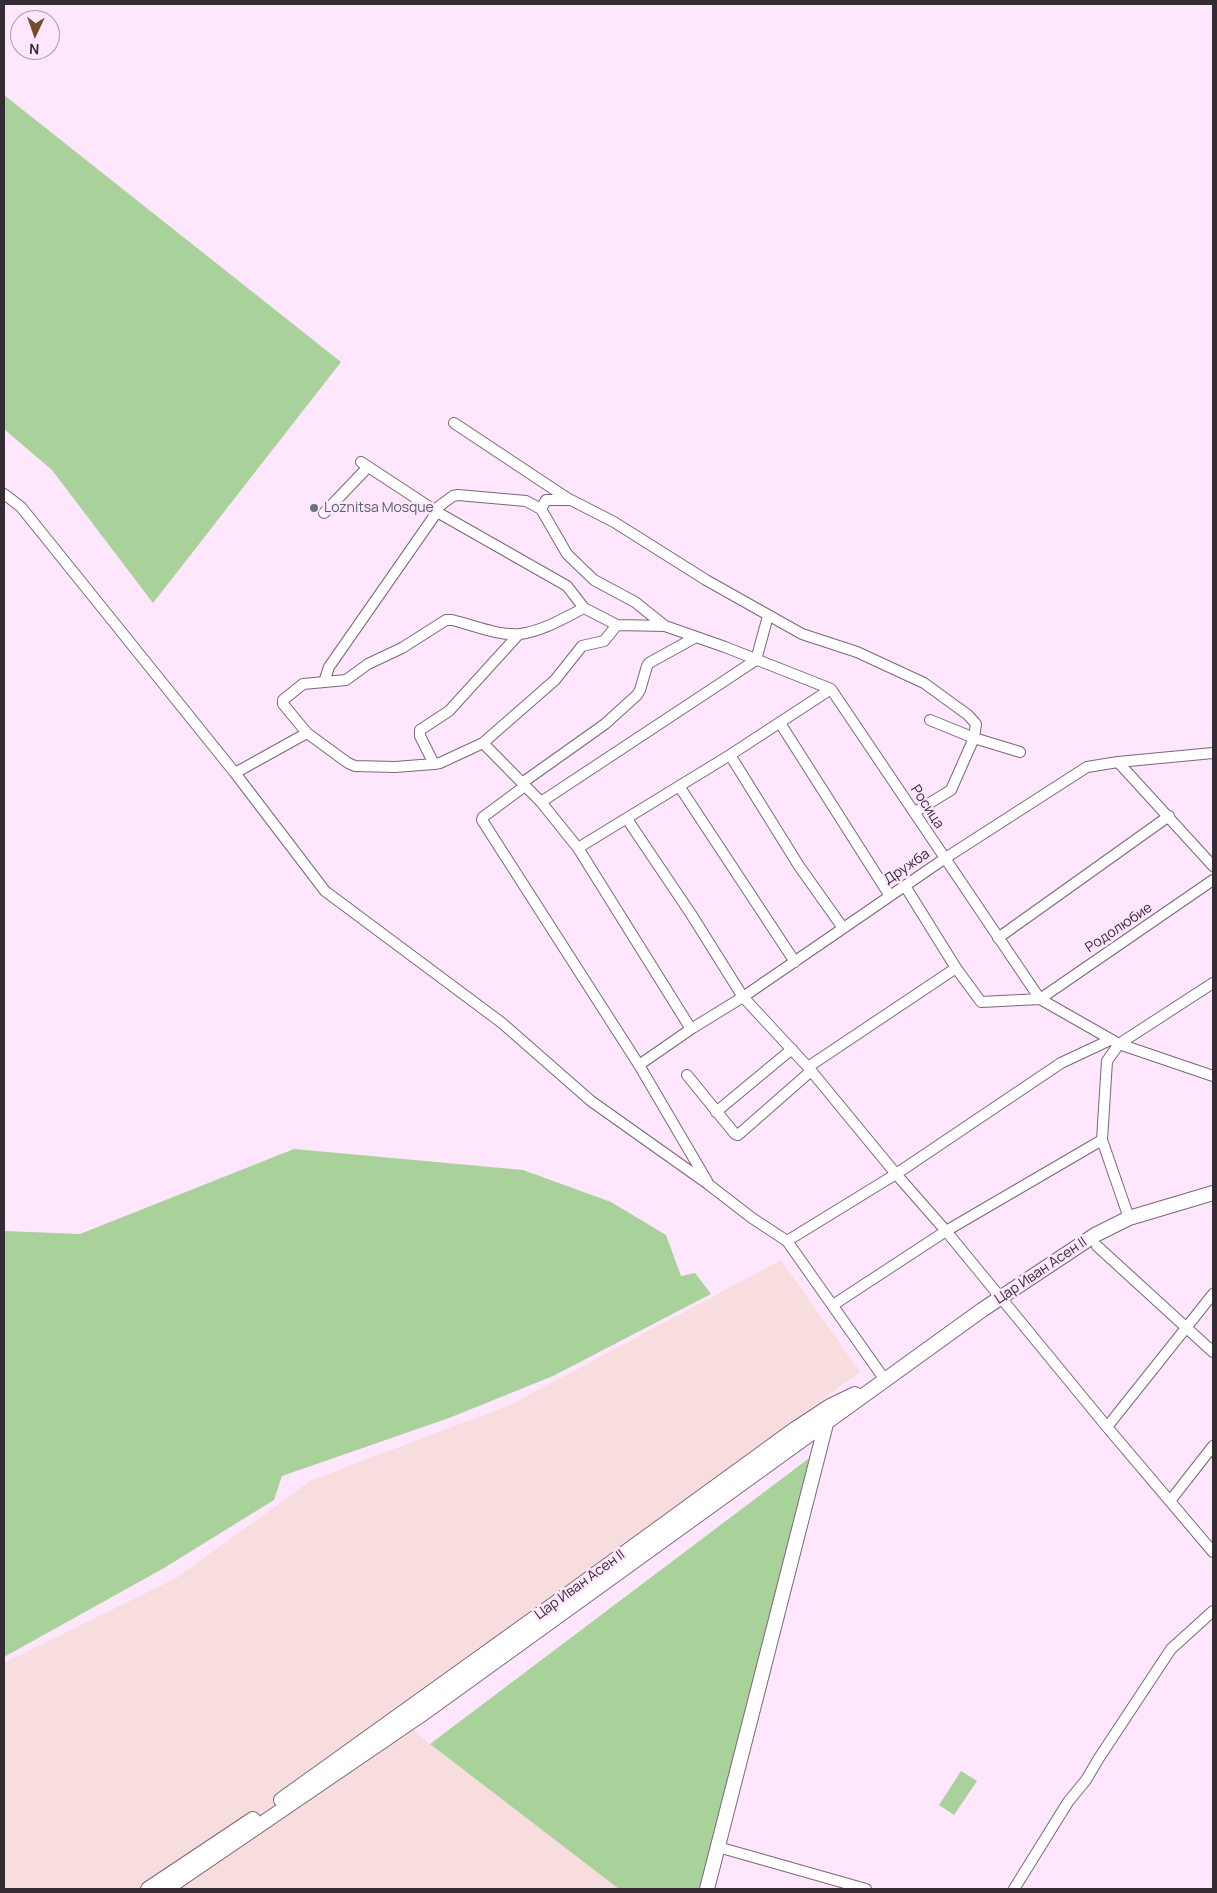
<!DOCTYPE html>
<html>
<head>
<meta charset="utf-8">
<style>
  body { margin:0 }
  #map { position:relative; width:1217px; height:1893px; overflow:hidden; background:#fee6fc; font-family:Manrope,sans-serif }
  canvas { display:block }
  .frame { position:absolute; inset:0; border:5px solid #342b34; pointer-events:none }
  .north { position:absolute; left:10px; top:10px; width:50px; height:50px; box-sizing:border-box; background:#fee6fc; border:1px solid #ad9bac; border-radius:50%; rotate:183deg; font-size:14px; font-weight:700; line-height:20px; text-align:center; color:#342b34 }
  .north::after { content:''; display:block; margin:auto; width:18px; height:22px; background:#704f26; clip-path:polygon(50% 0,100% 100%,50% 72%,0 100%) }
</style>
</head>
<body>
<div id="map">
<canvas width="1217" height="1893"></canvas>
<div class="frame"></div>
<div class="north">N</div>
</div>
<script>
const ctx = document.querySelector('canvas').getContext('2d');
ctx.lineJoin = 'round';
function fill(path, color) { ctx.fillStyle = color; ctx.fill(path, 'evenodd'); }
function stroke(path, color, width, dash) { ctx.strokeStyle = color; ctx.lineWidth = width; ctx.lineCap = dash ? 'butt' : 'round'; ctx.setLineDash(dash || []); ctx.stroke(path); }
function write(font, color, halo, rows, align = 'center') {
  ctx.font = font + ' Manrope,sans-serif'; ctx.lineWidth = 5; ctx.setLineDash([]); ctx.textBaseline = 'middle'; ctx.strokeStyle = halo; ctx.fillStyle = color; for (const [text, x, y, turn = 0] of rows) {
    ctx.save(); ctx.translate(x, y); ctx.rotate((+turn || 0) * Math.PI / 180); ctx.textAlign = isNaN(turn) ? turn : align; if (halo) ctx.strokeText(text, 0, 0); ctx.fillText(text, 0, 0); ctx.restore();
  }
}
fill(new Path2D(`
  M 781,1260 L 860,1372 L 393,1712 L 430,1744 L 619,1889 L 4,1889 L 4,1663 L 176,1578 L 312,1480 L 510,1405 Z`), '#f8ddde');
fill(new Path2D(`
  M 4,95 L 341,362 L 153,603 L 52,470 L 4,429 Z
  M 294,1149 L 523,1170 L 611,1202 L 666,1235 L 681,1276 L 695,1273 L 711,1294 L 553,1376 L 449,1418 L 282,1476 L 274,1500 L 164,1568 L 4,1657 L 4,1231 L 80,1234 Z
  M 820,1450 L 701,1889 L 619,1889 L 430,1744 Z
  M 961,1771 L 977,1781 L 954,1815 L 939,1805 Z`), '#a9d19a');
const street = new Path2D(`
  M 454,423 L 570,500
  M 361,462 L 437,512 L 567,586 L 584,608 L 617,625 L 665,626 L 725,647 L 831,689 L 1040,999 L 1119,1044 L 1213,1076
  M 4,494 L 21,507 L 235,773 L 325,891 L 502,1023 L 591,1101 L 708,1184 L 752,1218 L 787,1241 L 885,1380
  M 541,509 L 546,500 L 571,500 L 614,522 L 706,580 L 802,634 L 857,652 L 924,683 L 968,715 L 976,724 L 974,738 L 951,790 L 915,812
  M 434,510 L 453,496 L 458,495 L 526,501 L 541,509 L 567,554 L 594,580 L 635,602 L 665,626
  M 324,513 L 368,467
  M 584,608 C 564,618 543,631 520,634 C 498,636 473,625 452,620 L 446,620 L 402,648 L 368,664 L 346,680 L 303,684 L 283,700 L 283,704 L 307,733 L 348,763 L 355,766 L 395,767 L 434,764 L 440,763 L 483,743 L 555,680 L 582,646 L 604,641 L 617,625
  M 324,682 L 329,667 L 437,512
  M 930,720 L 974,738 L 1020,752
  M 780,723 L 890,896
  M 483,743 L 541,802 L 578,848 L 691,1029
  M 730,755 L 799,866 L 843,928
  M 1118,762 L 1213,866
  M 434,764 L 420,736 L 420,730 L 449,711 L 519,634
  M 235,773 L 307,733
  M 522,783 L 605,724 L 637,695 L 640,690 L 647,666 L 649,663 L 696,637
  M 525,786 L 483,817 L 482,820 L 639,1065 L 707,1181
  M 679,786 L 795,962
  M 541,802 L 756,660 L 768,616
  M 627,819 L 691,914 L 743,997 L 808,1067 L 896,1174 L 946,1231 L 1107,1427 L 1213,1552
  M 578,848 L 730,755 L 831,689
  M 905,886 L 956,968 L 981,1002 L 1040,999 L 1213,880
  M 998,938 L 1169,816
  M 639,1065 L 691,1029 L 743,997 L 944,859 L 1087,767 L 1118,762 L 1213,753
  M 808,1067 L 956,968
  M 687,1075 L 735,1134 L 738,1135 L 811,1071
  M 716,1112 L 792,1049
  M 1129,1218 L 1102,1140 L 1107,1061 L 1119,1044 L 1213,983
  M 787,1241 L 896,1174 L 1061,1063 L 1110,1040
  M 1097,1246 L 1213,1352
  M 833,1305 L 946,1231 L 1102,1140
  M 1107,1427 L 1213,1294
  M 1170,1501 L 1213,1446
  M 718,1847 L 866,1889
  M 1014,1889 L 1068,1802 L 1086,1780 L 1099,1758 L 1171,1649 L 1213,1611`);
const secondary = new Path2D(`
  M 281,1800 L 575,1589 L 795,1429 L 830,1406 L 855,1394
  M 148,1889 L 253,1819
  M 166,1889 L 421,1715 L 982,1310 L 1095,1235 L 1129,1218 L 1213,1193
  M 707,1889 L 827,1420`);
stroke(street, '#7b677a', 12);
stroke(secondary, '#7b677a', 16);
stroke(street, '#fff', 10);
stroke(secondary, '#fff', 14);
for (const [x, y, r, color] of [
  [314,508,5,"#6b7280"]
]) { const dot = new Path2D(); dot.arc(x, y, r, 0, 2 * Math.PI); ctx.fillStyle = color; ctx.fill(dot); stroke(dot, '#fee6fc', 2); }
write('14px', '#5b616d', '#fee6fc', [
  ["Loznitsa Mosque",324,508]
], 'left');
write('14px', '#342b34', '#fee6fc', [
  ["Росица",927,807,57],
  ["Дружба",907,867,-34],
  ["Родолюбие",1119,928,-34],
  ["Цар Иван Асен II",1041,1271,-34],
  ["Цар Иван Асен II",580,1585,-36]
]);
</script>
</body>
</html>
